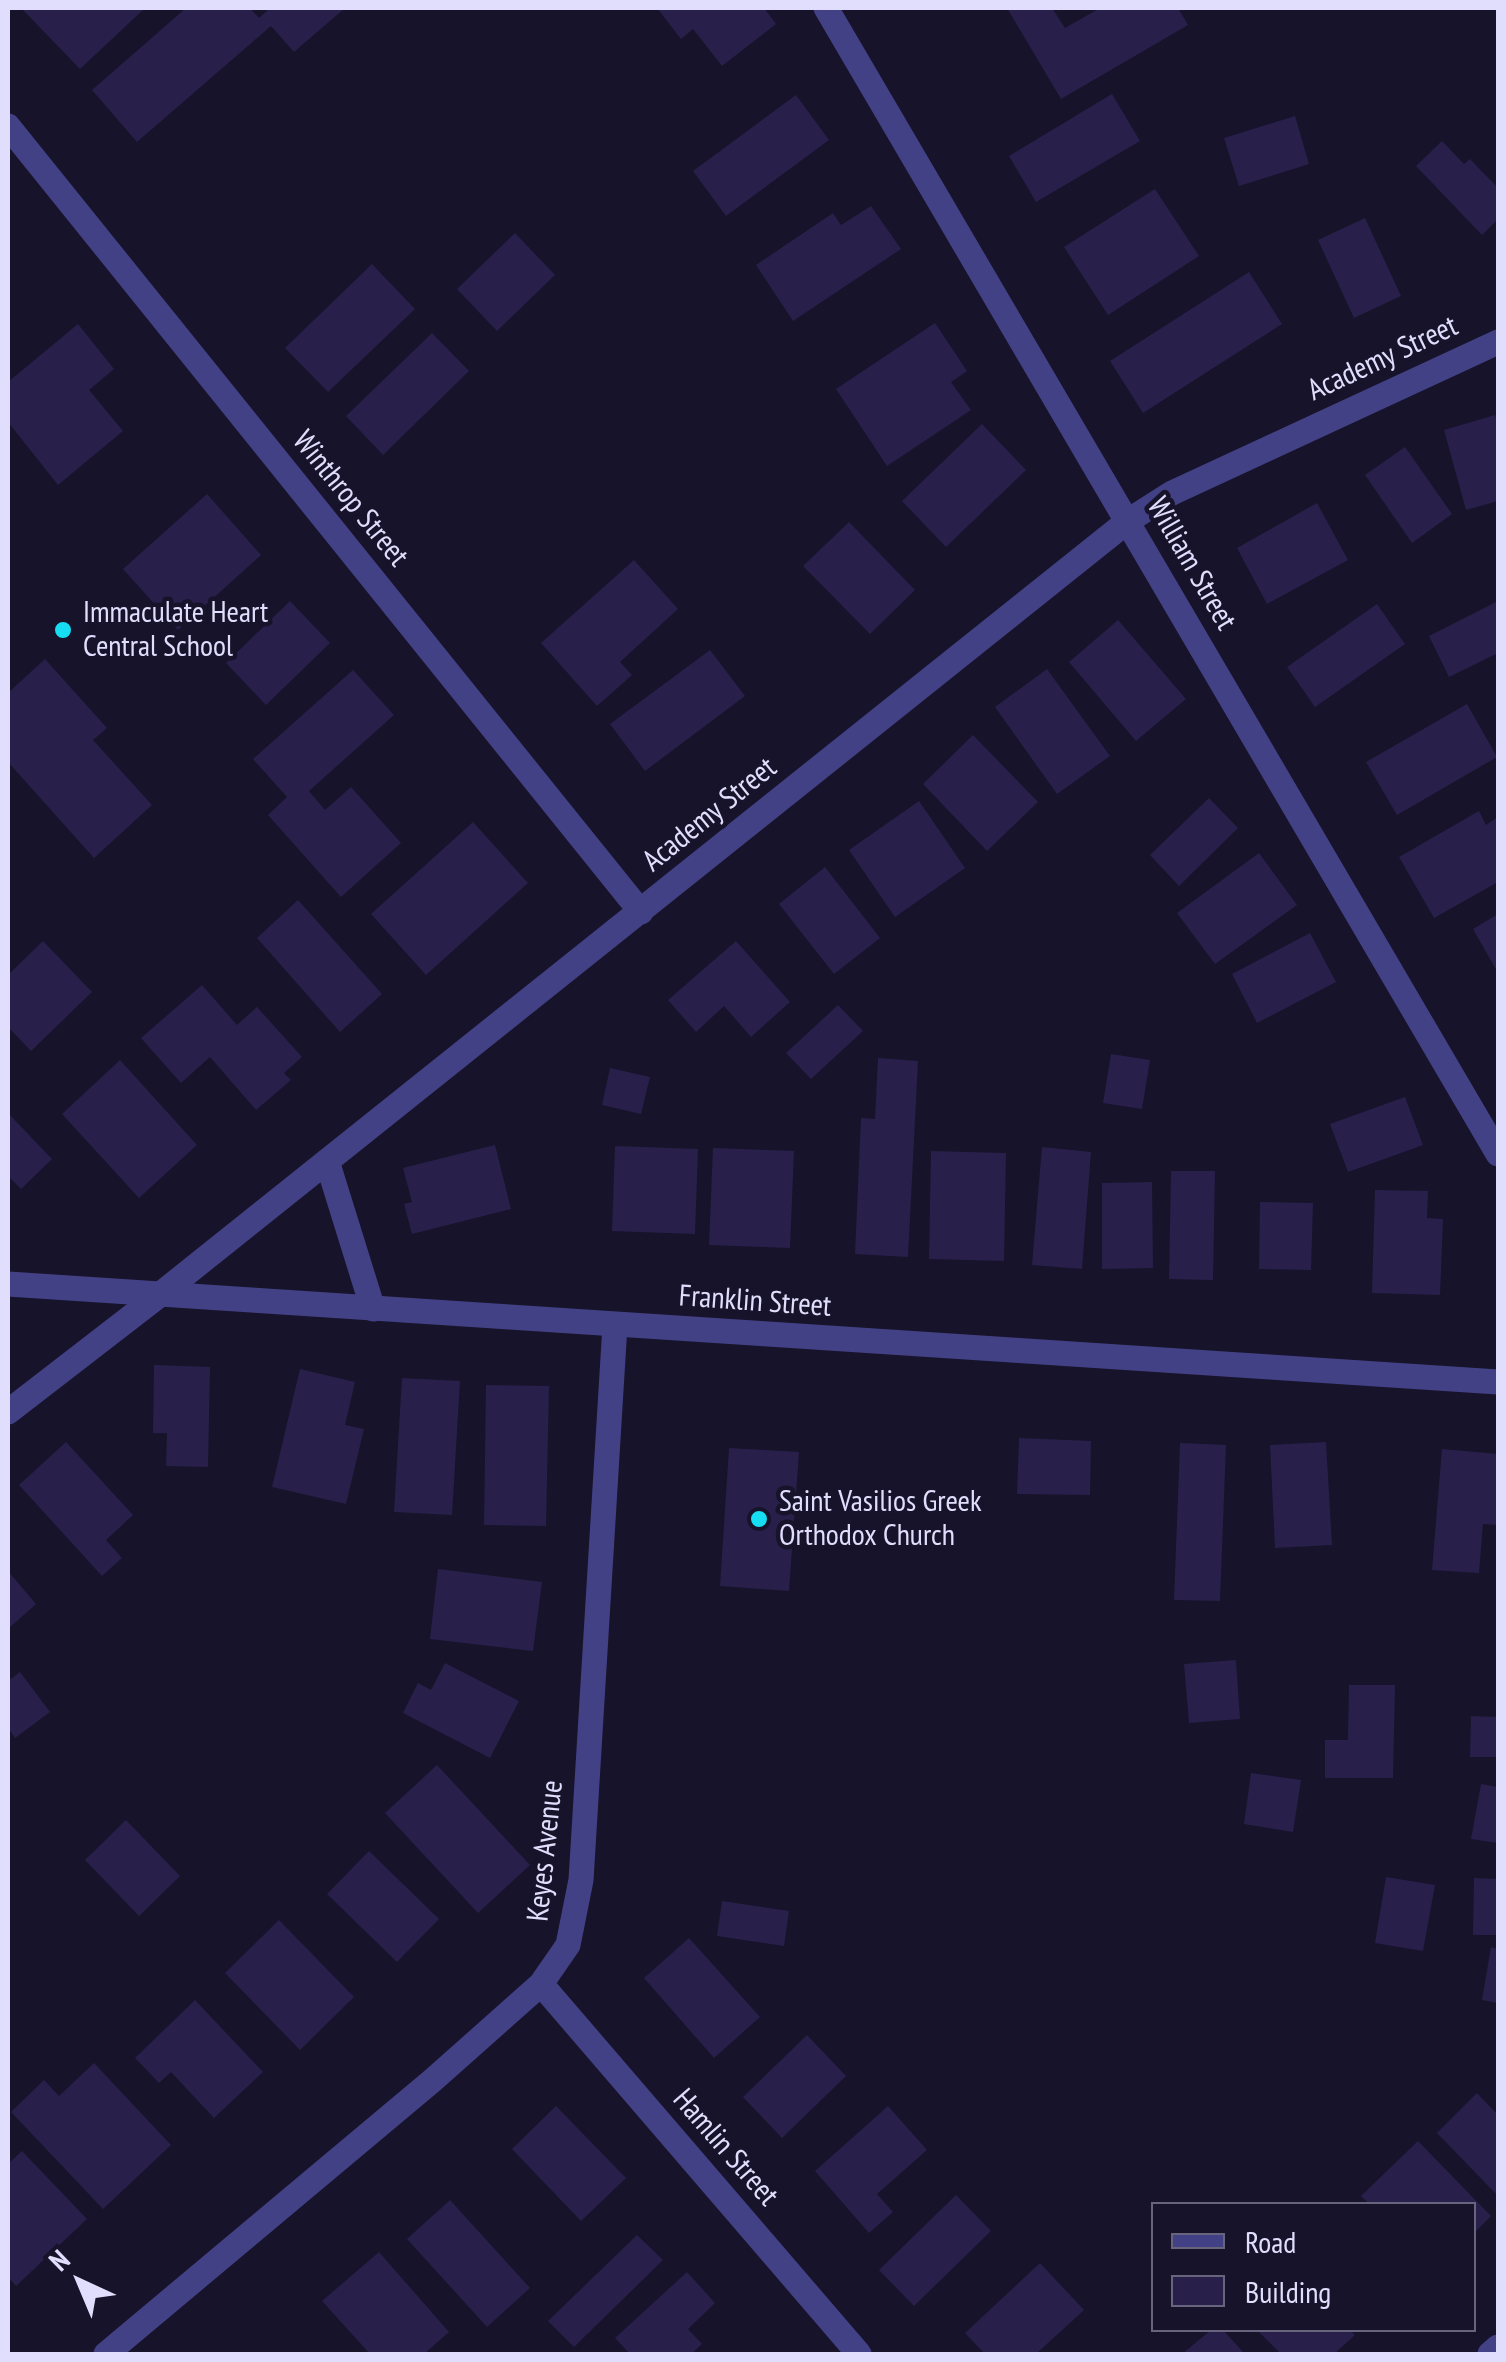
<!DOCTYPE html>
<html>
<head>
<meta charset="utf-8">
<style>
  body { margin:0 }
  #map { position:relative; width:1506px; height:2362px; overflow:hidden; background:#17132a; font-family:"PT Sans Narrow",sans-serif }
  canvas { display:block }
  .frame { position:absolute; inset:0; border:10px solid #e1defd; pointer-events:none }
  .legend { position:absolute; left:1151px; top:2202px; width:325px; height:130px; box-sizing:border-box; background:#17132a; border:2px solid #68647e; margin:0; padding:12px 18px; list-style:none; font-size:30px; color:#e1defd }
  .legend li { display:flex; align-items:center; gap:20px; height:50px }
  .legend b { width:50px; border:2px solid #68647e }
  .north { position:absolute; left:30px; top:2232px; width:100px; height:100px; -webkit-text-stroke:8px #17132a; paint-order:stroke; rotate:316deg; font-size:28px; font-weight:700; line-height:40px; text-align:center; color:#e1defd }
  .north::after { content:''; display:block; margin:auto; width:35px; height:45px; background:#e1defd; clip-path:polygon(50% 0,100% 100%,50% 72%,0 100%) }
</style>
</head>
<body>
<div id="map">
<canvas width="1506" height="2362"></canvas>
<div class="frame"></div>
<ul class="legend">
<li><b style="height:12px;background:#434186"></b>Road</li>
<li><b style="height:28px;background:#28204a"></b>Building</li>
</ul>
<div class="north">N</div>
</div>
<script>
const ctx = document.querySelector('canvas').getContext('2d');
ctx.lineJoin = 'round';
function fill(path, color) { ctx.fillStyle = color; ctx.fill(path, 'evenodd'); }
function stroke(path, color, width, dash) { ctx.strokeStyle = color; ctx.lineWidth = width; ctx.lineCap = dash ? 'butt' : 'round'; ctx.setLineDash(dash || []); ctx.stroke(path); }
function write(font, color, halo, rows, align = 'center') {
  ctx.font = font + ' "PT Sans Narrow",sans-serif'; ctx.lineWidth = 9; ctx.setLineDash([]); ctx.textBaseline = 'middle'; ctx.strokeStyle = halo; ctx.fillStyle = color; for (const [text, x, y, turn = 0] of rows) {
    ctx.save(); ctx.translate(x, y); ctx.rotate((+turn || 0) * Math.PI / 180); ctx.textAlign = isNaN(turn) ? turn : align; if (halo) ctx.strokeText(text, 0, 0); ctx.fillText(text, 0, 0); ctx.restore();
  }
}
fill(new Path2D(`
  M 21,8 L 145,8 L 80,69 Z
  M 186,8 L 250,8 L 259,18 L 270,8 L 345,8 L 294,52 L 271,26 L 137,142 L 92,90 Z
  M 657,8 L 764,8 L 776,24 L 722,66 L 693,29 L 681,39 Z
  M 1007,8 L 1052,8 L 1065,28 L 1100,8 L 1178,8 L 1188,25 L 1061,99 Z
  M 1112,94 L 1140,141 L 1036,202 L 1009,156 Z
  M 796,95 L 829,140 L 726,216 L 693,171 Z
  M 1295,116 L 1309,164 L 1239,186 L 1224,138 Z
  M 1442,141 L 1464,164 L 1470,159 L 1498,188 L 1498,219 L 1482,235 L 1416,166 Z
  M 1155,189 L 1199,256 L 1108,315 L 1064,247 Z
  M 871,206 L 901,249 L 793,321 L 756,265 L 833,213 L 841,225 Z
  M 1365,218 L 1401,296 L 1354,318 L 1318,240 Z
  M 515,233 L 555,275 L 497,331 L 457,289 Z
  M 372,264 L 415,309 L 328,392 L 285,348 Z
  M 1249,272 L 1282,324 L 1143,413 L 1110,361 Z
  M 935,323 L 967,371 L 951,382 L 971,410 L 887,466 L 836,389 Z
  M 78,324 L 114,369 L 89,390 L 123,431 L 58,485 L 8,422 L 8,382 Z
  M 432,333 L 469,371 L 383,455 L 346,416 Z
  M 1495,415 L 1498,428 L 1498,501 L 1466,510 L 1444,430 Z
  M 982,424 L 1026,470 L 946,547 L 902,501 Z
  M 1405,447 L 1452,514 L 1412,543 L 1365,475 Z
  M 207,494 L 261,555 L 178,630 L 123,569 Z
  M 1317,503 L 1348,560 L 1267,604 L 1237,548 Z
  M 849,522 L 915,590 L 870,634 L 803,566 Z
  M 634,560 L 678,609 L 620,662 L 632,675 L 597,706 L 541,643 Z
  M 290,601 L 330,643 L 266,705 L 226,663 Z
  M 1498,601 L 1498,653 L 1449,677 L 1429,636 Z
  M 1377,604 L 1405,644 L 1315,707 L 1287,667 Z
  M 1118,620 L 1186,699 L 1136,741 L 1069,662 Z
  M 710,650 L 745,696 L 645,771 L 610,724 Z
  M 45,659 L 107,728 L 93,740 L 152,805 L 94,858 L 8,762 L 8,693 Z
  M 1047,669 L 1110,756 L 1057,794 L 995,707 Z
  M 353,670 L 394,715 L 309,791 L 325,810 L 351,787 L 401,843 L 341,897 L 268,815 L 287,797 L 253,759 Z
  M 1467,704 L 1497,757 L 1397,815 L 1366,762 Z
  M 973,735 L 1038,802 L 987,851 L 923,784 Z
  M 1209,798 L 1238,828 L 1179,886 L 1150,855 Z
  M 919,801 L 965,868 L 895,917 L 849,850 Z
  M 1479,811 L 1486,825 L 1498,817 L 1498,882 L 1434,918 L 1399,857 Z
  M 473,822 L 528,883 L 426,975 L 371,914 Z
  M 1259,853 L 1297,905 L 1215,964 L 1177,913 Z
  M 825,867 L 880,938 L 834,974 L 779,904 Z
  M 298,900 L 382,994 L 340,1032 L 257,938 Z
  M 1498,914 L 1498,973 L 1473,929 Z
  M 1310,933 L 1336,982 L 1257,1023 L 1232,974 Z
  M 43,941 L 92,992 L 31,1051 L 8,1027 L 8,975 Z
  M 736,941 L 790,1002 L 751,1037 L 724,1006 L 696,1032 L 668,1000 Z
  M 202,985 L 237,1025 L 257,1007 L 302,1057 L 284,1073 L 291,1080 L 256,1110 L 210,1057 L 181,1083 L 141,1038 Z
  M 838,1005 L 863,1031 L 811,1079 L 786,1053 Z
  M 1111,1054 L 1150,1060 L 1142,1109 L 1103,1103 Z
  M 878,1058 L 918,1061 L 908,1257 L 855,1254 L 861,1118 L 875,1119 Z
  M 120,1060 L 197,1145 L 139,1198 L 62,1114 Z
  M 610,1068 L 650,1077 L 641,1114 L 602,1105 Z
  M 1405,1097 L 1423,1145 L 1348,1172 L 1330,1124 Z
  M 8,1113 L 52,1159 L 21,1189 L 8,1176 Z
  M 495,1145 L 511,1209 L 412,1234 L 404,1204 L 412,1202 L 403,1168 Z
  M 615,1146 L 698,1149 L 695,1234 L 612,1231 Z
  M 1042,1147 L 1091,1152 L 1082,1269 L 1032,1265 Z
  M 713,1148 L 794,1151 L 790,1248 L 709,1245 Z
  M 931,1151 L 1006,1153 L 1004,1261 L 929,1259 Z
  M 1171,1171 L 1215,1171 L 1213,1280 L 1169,1279 Z
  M 1152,1182 L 1153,1268 L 1102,1269 L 1102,1183 Z
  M 1375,1190 L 1428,1191 L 1427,1218 L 1443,1219 L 1440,1295 L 1372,1293 Z
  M 1260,1202 L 1313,1203 L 1311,1270 L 1259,1269 Z
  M 154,1365 L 210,1367 L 208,1467 L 166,1466 L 167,1433 L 153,1433 Z
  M 300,1369 L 355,1382 L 345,1425 L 364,1429 L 346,1504 L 272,1487 Z
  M 402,1378 L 460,1381 L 452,1515 L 394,1512 Z
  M 486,1385 L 549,1386 L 546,1526 L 484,1525 Z
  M 1019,1438 L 1091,1441 L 1090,1495 L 1017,1494 Z
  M 66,1442 L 133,1515 L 106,1540 L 122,1558 L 102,1576 L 19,1485 Z
  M 1326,1442 L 1332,1545 L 1275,1548 L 1270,1445 Z
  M 1180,1443 L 1226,1445 L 1220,1601 L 1174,1600 Z
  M 729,1448 L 799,1452 L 789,1591 L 720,1586 Z
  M 1442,1449 L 1498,1454 L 1498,1525 L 1483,1524 L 1479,1573 L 1432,1570 Z
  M 438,1569 L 542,1582 L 533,1651 L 430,1639 Z
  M 8,1571 L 36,1604 L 8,1629 Z
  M 1236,1660 L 1240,1719 L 1189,1723 L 1184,1664 Z
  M 445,1663 L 519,1701 L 490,1758 L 403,1713 L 418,1683 L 431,1690 Z
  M 20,1672 L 50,1712 L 15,1738 L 8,1728 L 8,1681 Z
  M 1349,1685 L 1395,1685 L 1393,1778 L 1325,1778 L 1325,1740 L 1348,1740 Z
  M 1471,1716 L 1498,1717 L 1498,1757 L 1470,1757 Z
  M 437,1765 L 530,1865 L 478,1913 L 385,1813 Z
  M 1251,1773 L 1301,1780 L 1293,1832 L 1244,1824 Z
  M 1481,1784 L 1498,1787 L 1498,1843 L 1471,1839 Z
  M 126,1820 L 180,1876 L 139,1916 L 85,1860 Z
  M 369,1851 L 439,1919 L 397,1962 L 327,1894 Z
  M 1386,1877 L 1435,1885 L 1423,1951 L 1375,1943 Z
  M 1474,1878 L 1498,1879 L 1498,1935 L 1473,1935 Z
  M 722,1901 L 789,1911 L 784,1946 L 717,1936 Z
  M 279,1920 L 354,1997 L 300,2050 L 225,1973 Z
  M 689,1938 L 760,2017 L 714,2058 L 644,1978 Z
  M 1491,1947 L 1498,1949 L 1498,2003 L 1482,2000 Z
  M 195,2000 L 263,2072 L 214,2118 L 171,2072 L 159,2083 L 135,2058 Z
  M 807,2035 L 846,2076 L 782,2138 L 743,2097 Z
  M 94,2063 L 171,2145 L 103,2209 L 11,2112 L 44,2080 L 59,2096 Z
  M 1477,2093 L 1498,2115 L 1498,2196 L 1437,2133 Z
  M 556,2106 L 626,2178 L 581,2221 L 512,2149 Z
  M 888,2106 L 927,2150 L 877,2194 L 893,2212 L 869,2233 L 815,2171 Z
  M 1418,2141 L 1491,2216 L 1474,2233 L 1474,2204 L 1369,2204 L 1361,2196 Z
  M 22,2151 L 87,2219 L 16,2286 L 8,2277 L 8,2164 Z
  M 956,2195 L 991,2231 L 914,2306 L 879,2270 Z
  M 450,2200 L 530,2288 L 487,2327 L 407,2239 Z
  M 637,2235 L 663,2260 L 574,2347 L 548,2321 Z
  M 379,2252 L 449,2332 L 424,2354 L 370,2354 L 322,2301 Z
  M 1040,2263 L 1084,2310 L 1036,2354 L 985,2354 L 965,2333 Z
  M 687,2272 L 715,2303 L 688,2329 L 702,2344 L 691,2354 L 630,2354 L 615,2338 Z
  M 1211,2330 L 1223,2330 L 1245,2354 L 1182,2354 Z
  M 1257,2330 L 1350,2330 L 1355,2335 L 1334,2354 L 1281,2354 Z`), '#28204a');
stroke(new Path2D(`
  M 8,126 L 641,912
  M 327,1161 L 373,1309
  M 8,1412 L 162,1293 L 1128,521 L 1172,493 L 1498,342
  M 541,1984 L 859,2354
  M 106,2354 L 433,2080 L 541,1984 L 568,1945 L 581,1880 L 615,1325`), '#434186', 25);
stroke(new Path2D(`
  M 826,8 L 1498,1154
  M 8,1284 L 1498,1382
  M 1490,2354 L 1498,2347`), '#434186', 25);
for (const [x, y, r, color] of [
  [63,630,10,"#16ddf1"],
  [759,1519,10,"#16ddf1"]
]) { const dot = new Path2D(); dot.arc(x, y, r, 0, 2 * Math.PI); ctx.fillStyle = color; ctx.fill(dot); stroke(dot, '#17132a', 4); }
write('30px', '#e1defd', '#17132a', [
  ["Academy Street",1383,359,-25],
  ["Winthrop Street",350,499,51],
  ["William Street",1191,564,60],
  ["Academy Street",710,815,-39],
  ["Franklin Street",755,1302,4],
  ["Keyes Avenue",546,1851,-84],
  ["Hamlin Street",725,2148,49]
]);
write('30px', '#e1defd', '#17132a', [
  ["Immaculate Heart",83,613],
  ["Central School",83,647],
  ["Saint Vasilios Greek",779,1502],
  ["Orthodox Church",779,1536]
], 'left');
</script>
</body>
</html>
